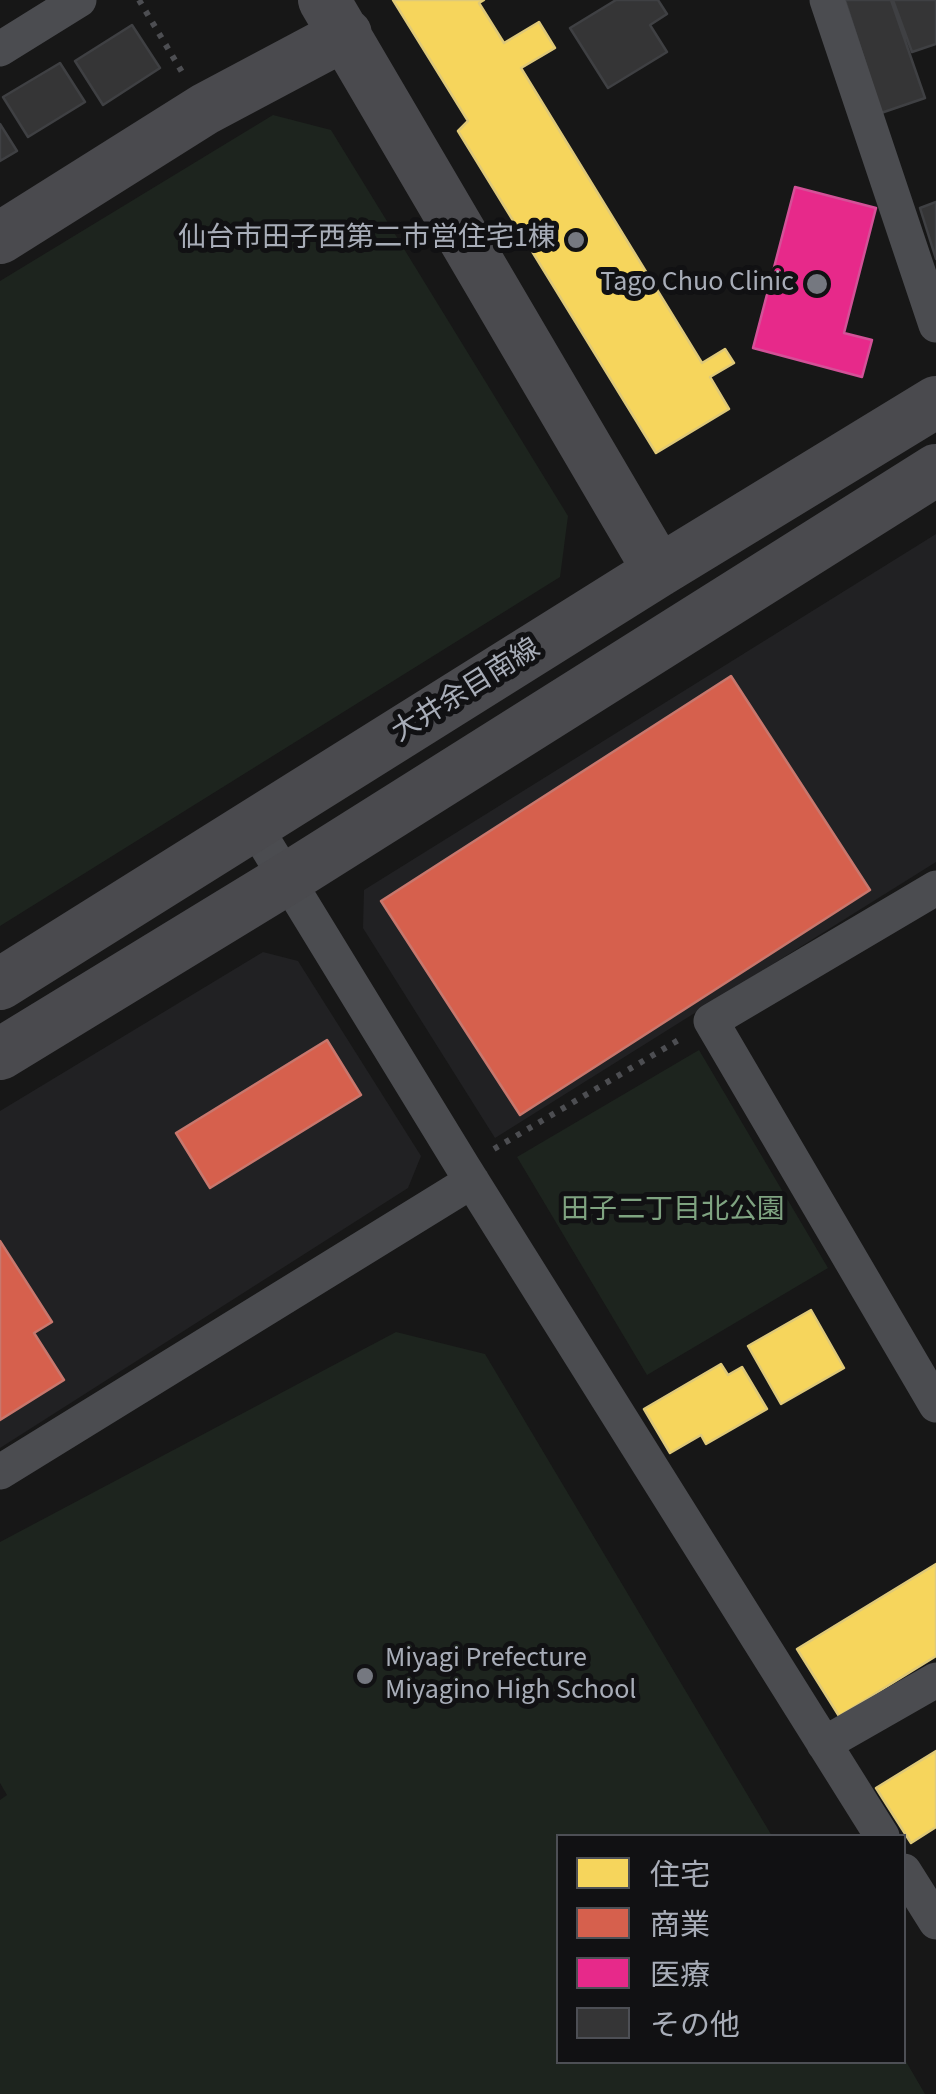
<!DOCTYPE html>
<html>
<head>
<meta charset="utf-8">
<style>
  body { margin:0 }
  #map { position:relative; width:936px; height:2094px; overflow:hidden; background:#171717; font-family:"Source Sans 3","Noto Sans JP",sans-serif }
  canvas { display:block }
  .legend { position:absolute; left:556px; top:1834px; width:350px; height:230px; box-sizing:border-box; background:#111113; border:2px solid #4d4f55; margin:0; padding:12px 18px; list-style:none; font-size:30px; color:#a8adb8 }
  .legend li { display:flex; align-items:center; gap:20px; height:50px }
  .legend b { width:50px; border:2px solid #4d4f55 }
</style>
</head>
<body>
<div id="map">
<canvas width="936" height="2094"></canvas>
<ul class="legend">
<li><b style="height:28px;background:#f6d55c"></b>住宅</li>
<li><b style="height:28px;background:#d6604d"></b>商業</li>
<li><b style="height:28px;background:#e7298a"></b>医療</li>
<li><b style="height:28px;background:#353536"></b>その他</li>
</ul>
</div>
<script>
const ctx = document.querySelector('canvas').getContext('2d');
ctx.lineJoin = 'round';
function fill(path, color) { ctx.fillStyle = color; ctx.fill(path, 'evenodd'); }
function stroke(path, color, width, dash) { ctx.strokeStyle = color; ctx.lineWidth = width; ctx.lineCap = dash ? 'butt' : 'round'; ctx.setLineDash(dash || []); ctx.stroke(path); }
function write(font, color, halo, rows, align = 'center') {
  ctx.font = font + ' "Source Sans 3","Noto Sans JP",sans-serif'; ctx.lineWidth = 10; ctx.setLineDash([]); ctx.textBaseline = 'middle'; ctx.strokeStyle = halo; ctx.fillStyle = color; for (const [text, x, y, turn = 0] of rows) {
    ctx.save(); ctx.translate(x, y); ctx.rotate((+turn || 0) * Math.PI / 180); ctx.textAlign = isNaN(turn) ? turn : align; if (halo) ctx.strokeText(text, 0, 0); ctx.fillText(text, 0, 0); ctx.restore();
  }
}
fill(new Path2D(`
  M 936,534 L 936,862 L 495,1138 L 363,928 L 364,890 Z
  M 263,952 L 298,961 L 421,1156 L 408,1188 L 0,1448 L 0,1111 Z`), '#212123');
fill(new Path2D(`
  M 273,115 L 331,130 L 568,516 L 560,577 L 0,926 L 0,281 Z
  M 699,1050 L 828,1268 L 647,1375 L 517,1157 Z
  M 396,1332 L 485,1354 L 772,1836 L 558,1836 L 558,2062 L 904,2062 L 904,2058 L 925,2094 L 0,2094 L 0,1800 L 7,1795 L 0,1783 L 0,1542 Z`), '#1d241e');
const homes = new Path2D(`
  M 393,0 L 484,0 L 479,3 L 504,43 L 539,22 L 555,48 L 521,68 L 702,363 L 725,349 L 734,363 L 710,377 L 729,409 L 656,453 L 458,131 L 468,121 Z
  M 811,1310 L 844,1368 L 781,1404 L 748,1346 Z
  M 721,1364 L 728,1375 L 742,1367 L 767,1409 L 706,1444 L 701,1435 L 670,1453 L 644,1409 Z
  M 936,1564 L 936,1656 L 839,1716 L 797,1649 Z
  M 936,1751 L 936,1827 L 911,1843 L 876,1788 Z`);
fill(homes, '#f6d55c');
stroke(homes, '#dfc978', 2.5);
const shops = new Path2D(`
  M 731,676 L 870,890 L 520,1115 L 381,901 Z
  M 327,1040 L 361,1095 L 210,1188 L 176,1133 Z
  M 0,1241 L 52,1322 L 34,1333 L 64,1380 L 0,1420 Z`);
fill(shops, '#d6604d');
stroke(shops, '#c8776d', 2.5);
const health = new Path2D(`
  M 795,187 L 876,208 L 844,333 L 872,340 L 862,377 L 753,348 Z`);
fill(health, '#e7298a');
stroke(health, '#d45198', 2.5);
const building = new Path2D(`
  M 616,0 L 658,0 L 667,14 L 650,25 L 667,52 L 608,88 L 570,28 Z
  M 845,0 L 891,0 L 925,98 L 881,113 Z
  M 893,0 L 936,0 L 936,44 L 912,52 Z
  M 132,25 L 160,68 L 103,105 L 75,61 Z
  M 60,63 L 85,102 L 28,137 L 3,97 Z
  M 0,124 L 17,151 L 0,161 Z
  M 936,202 L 936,259 L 920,208 Z`);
fill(building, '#353536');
stroke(building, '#3f4043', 2.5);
stroke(new Path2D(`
  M 139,0 L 182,72
  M 494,1149 L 682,1038`), '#4d4e52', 6, [5, 8]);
stroke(new Path2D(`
  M 827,0 L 936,325
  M 0,49 L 79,0
  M 255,827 L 463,1167 L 882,1836
  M 936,888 L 711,1021 L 936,1405
  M 0,1472 L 472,1181
  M 824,1744 L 936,1680
  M 904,1871 L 936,1922`), '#4b4c50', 35);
stroke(new Path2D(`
  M 324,0 L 659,571
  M 0,238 L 205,109 L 346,34
  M 0,984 L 659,571 L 936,402
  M 0,1054 L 285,880 L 936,470`), '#4a4a4e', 52);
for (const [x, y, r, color] of [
  [576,240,10,"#757880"],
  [817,284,12,"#757880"],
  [365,1676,10,"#757880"]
]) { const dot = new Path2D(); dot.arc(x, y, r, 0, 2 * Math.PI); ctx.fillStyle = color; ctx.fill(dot); stroke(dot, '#111113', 4); }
write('28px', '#a8adb8', '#111113', [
  ["仙台市田子西第二市営住宅1棟",556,240],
  ["Tago Chuo Clinic",794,284],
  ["Miyagi Prefecture",385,1660,"left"],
  ["Miyagino High School",385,1692,"left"]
], 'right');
write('28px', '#a8adb8', '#111113', [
  ["大井余目南線",467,692,-32]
]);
write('28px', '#7fa381', '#111113', [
  ["田子二丁目北公園",673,1212]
]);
</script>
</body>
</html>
